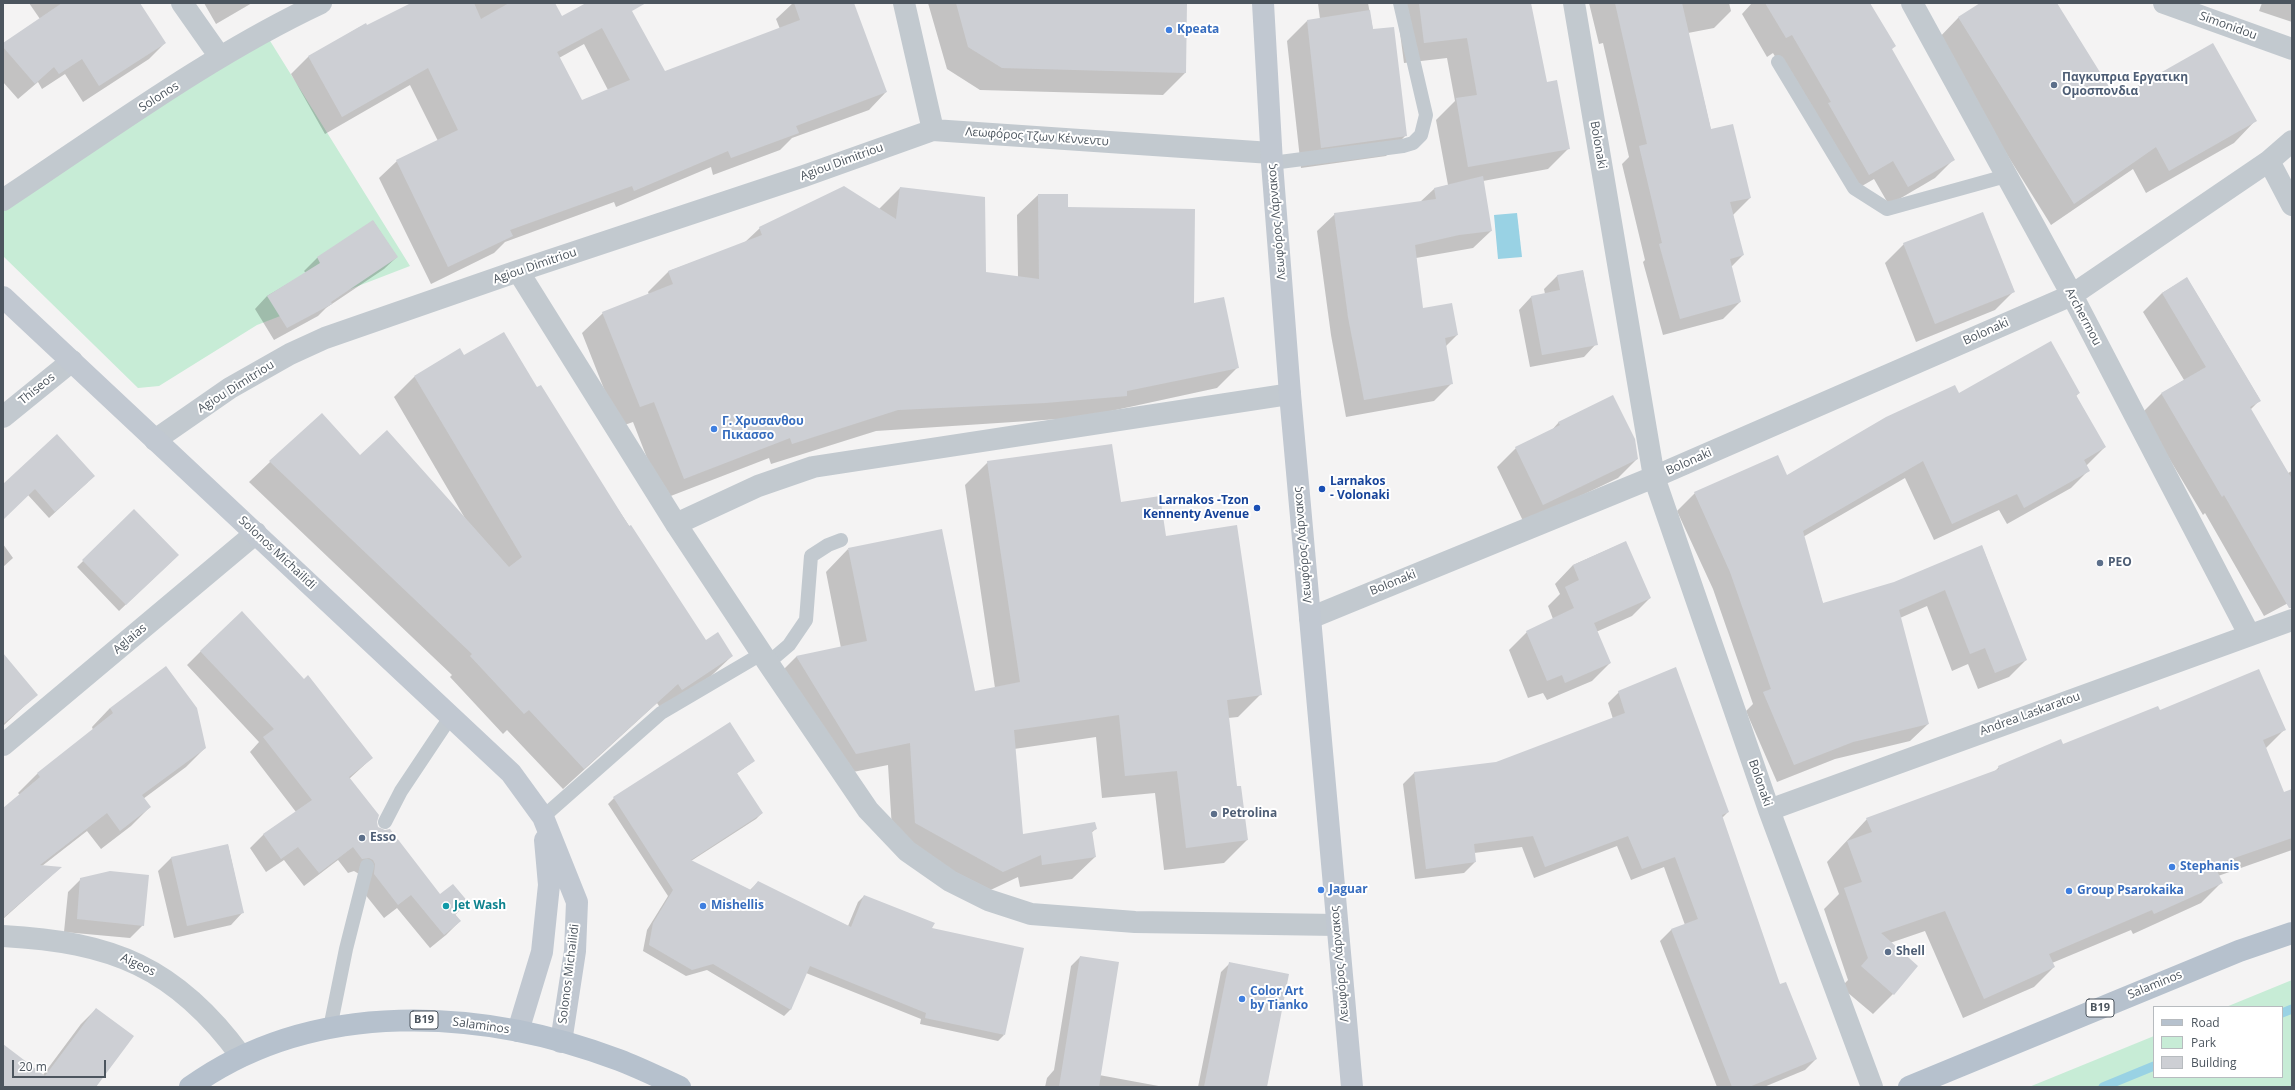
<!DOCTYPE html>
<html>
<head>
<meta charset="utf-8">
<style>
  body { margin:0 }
  #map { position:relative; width:2295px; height:1090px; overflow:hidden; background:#f4f3f3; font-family:"Open Sans",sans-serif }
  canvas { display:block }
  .frame { position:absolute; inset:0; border:4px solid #4c555e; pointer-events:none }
  .legend { position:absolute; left:2153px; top:1006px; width:130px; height:72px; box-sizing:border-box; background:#fff; border:1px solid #b7bbbf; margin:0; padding:5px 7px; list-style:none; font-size:12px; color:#4c555e }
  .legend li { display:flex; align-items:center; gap:8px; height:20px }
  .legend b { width:20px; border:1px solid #b7bbbf }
  .scale { position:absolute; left:12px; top:1060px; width:94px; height:18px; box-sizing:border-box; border:2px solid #4c555e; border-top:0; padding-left:5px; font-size:12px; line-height:14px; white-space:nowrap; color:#4c555e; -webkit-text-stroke:3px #fff; paint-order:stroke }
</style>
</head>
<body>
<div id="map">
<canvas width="2295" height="1090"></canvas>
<div class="frame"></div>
<ul class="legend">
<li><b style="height:5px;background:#b6c1cd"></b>Road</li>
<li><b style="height:11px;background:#c7ecd6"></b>Park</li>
<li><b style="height:11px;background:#cdcfd4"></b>Building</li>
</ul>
<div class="scale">20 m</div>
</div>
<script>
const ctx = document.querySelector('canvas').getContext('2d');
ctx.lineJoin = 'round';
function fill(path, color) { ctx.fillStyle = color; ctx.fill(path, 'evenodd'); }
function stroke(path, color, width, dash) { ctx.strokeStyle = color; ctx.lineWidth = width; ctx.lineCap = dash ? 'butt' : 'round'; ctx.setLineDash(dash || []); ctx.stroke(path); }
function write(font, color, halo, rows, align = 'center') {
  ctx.font = font + ' "Open Sans",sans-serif'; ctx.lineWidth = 4; ctx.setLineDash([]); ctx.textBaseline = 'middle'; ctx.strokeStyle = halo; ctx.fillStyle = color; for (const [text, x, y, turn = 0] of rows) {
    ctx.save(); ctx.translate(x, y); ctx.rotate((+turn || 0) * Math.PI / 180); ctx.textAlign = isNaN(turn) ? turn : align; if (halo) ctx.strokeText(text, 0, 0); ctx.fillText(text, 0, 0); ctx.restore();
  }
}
fill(new Path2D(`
  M 267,36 L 410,266 L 257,325 L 159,386 L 138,388 L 3,256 L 3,210 Z
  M 2292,980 L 2292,1087 L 2029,1087 L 2154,1036 L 2154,1077 L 2282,1077 L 2282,1007 L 2226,1007 Z`), '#c7ecd6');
fill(new Path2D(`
  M 1517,213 L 1522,257 L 1498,259 L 1494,215 Z`), '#99d2e4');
fill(new Path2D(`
  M 29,3 L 79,3 L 165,43 L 149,59 L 83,102 L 65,74 L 42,89 L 38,82 L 18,99 L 3,82 L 3,44 L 40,19 Z
  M 204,3 L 252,3 L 216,24 Z
  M 413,3 L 553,3 L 562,17 L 585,5 L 584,3 L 646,3 L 630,10 L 664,73 L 780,29 L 776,19 L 793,3 L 853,3 L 886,92 L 869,110 L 792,138 L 780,150 L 713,175 L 711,167 L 616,207 L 614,202 L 505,242 L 494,253 L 431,284 L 379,178 L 397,161 L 438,141 L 410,85 L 325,134 L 291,74 L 308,57 L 365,24 L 367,26 ZM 584,44 L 608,90 L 581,101 L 559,58 Z
  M 928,3 L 1186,3 L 1185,73 L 1163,95 L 980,90 L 947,69 Z
  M 1318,3 L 1368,3 L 1373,30 L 1406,135 L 1386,156 L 1301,168 L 1287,41 L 1307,21 L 1320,19 Z
  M 1396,3 L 1530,3 L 1546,83 L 1568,149 L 1548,169 L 1483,181 L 1491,231 L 1473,248 L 1416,258 L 1422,309 L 1457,335 L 1445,347 L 1452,383 L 1434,401 L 1346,417 L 1331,335 L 1317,231 L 1335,214 L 1420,202 L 1434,189 L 1448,185 L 1436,120 L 1455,101 L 1447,58 L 1404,63 Z
  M 1589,3 L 1729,3 L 1731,11 L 1714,28 L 1688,33 L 1711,130 L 1750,198 L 1733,215 L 1743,255 L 1731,267 L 1740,302 L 1723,319 L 1663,335 L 1643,262 L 1645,260 L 1622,164 L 1629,157 L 1603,43 L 1599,44 Z
  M 1752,3 L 1869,3 L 1891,50 L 1954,159 L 1935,178 L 1889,205 L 1874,179 L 1850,193 L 1812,120 L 1773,53 L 1767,57 L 1742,14 Z
  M 1982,3 L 2055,3 L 2116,100 L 2256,120 L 2234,143 L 2146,193 L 2133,169 L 2051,225 L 1936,41 L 1958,18 Z
  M 2262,3 L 2292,3 L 2292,22 L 2259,11 Z
  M 900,188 L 985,273 L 1018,277 L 1017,215 L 1038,195 L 1067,195 L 1067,208 L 1193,305 L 1238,367 L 1217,388 L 1111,411 L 1105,416 L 876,431 L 771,464 L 769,458 L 663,499 L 633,422 L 619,427 L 582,333 L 603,313 L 649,295 L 648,292 L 669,271 L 744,243 L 760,228 L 879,209 Z
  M 1982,213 L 2014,291 L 1995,310 L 1916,342 L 1885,263 L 1904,244 Z
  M 373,221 L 397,257 L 384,269 L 326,308 L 318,316 L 274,340 L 255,309 L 267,296 L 306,273 L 304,271 L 317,258 Z
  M 1583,271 L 1596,344 L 1584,357 L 1530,367 L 1519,310 L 1531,297 L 1545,294 L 1544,289 L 1557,276 Z
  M 2187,278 L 2260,400 L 2250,410 L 2288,473 L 2292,471 L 2292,601 L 2264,616 L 2205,513 L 2203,515 L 2142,413 L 2161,394 L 2184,380 L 2143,312 L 2162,293 Z
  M 464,356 L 537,388 L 706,641 L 732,656 L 711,676 L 661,709 L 657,703 L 563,789 L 507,730 L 503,734 L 450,677 L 452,675 L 249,482 L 270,462 L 360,456 L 466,520 L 394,397 L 414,377 Z
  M 2079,393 L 2076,396 L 2105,447 L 2086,466 L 2088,471 L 2071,488 L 2007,524 L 1999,510 L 1934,540 L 1905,478 L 1803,537 L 1823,604 L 1895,583 L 1982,546 L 2026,660 L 2009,677 L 1978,689 L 1968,664 L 1952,671 L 1927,606 L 1900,618 L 1928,724 L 1910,741 L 1835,759 L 1777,782 L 1746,711 L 1753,704 L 1713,589 L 1677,511 L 1695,493 L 1786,477 L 1959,395 Z
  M 1559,422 L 1637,459 L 1618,478 L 1524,523 L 1497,467 L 1516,448 L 1551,431 Z
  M 988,462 L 1120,503 L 1165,537 L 1261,694 L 1238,717 L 1228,718 L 1236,787 L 1247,840 L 1224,863 L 1164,870 L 1155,793 L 1102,798 L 1096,737 L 1014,749 L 1022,835 L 1096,829 L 1091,833 L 1095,857 L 1072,879 L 1020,887 L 1018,877 L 980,895 L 893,845 L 888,765 L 833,776 L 774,679 L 796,657 L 841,648 L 826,572 L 848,549 L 974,692 L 995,688 L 965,485 Z
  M 88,482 L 49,518 L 28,495 L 3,499 L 3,485 Z
  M 134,511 L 172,561 L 119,611 L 77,567 Z
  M 1625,542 L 1650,598 L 1632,616 L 1596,632 L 1610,663 L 1592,681 L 1547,700 L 1543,693 L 1528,698 L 1509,650 L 1527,632 L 1553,619 L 1548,606 L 1560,594 L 1555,584 L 1573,565 Z
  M 3,544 L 13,558 L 3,567 Z
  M 201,651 L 372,758 L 349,779 L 377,828 L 440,896 L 467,903 L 455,915 L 460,921 L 446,935 L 430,948 L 397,908 L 384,918 L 360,888 L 359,874 L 354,871 L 348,873 L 338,860 L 304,886 L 284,860 L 266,872 L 250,848 L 264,834 L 296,812 L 250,752 L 259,742 L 187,665 Z
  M 3,654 L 36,695 L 3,726 Z
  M 1619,692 L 1728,812 L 1722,818 L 1780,986 L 1816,1059 L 1805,1070 L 1764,1087 L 1717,1087 L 1660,941 L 1671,930 L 1685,925 L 1664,867 L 1631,880 L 1617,846 L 1534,878 L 1522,847 L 1474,853 L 1475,862 L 1464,873 L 1415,879 L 1403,784 L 1414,773 L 1496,763 L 1613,719 L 1608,703 Z
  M 110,708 L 205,748 L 186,767 L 143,799 L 150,807 L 131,826 L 101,849 L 87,831 L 42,866 L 60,868 L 3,919 L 3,810 L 20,795 L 18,793 L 37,774 L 93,730 L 92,727 Z
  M 2159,711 L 2284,730 L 2265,749 L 2283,793 L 2292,790 L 2292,850 L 2218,876 L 2221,883 L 2201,903 L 2133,934 L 2131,930 L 2052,963 L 2054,967 L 2034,987 L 1963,1018 L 1925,931 L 1890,943 L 1893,994 L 1873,1014 L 1841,987 L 1848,980 L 1824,909 L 1839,894 L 1827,862 L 1867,819 L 1994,772 L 1999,767 Z
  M 754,761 L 736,774 L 762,813 L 756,819 L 691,861 L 750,890 L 758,882 L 848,926 L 858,902 L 864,896 L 931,929 L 1004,1035 L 998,1041 L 920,1024 L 921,1019 L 806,973 L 790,1010 L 784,1016 L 707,970 L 686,976 L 643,951 L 647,930 L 668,896 L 608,804 L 614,798 Z
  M 228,845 L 243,912 L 231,925 L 174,938 L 158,871 L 171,858 Z
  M 81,879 L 143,925 L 130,938 L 64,932 L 68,892 Z
  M 1080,957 L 1099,1075 L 1164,1087 L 1045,1087 L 1047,1078 L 1054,1070 L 1071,966 Z
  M 1230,963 L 1266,1087 L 1198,1087 L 1221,972 Z
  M 96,1009 L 95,1087 L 3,1087 L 3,1045 L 43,1075 L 81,1024 Z`), '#0003');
stroke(new Path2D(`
  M 2282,1013 L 2292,1009
  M 2103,1087 L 2154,1066`), '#99d2e4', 9);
fill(new Path2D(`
  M 62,3 L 140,3 L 166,43 L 99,86 L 82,59 L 59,74 L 54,67 L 35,84 L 3,47 L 3,43 Z
  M 411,3 L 474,3 L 481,19 L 509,3 L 555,3 L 562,16 L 586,3 L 646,3 L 632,11 L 665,71 L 800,20 L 794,3 L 854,3 L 887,92 L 796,126 L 799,133 L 731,158 L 728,151 L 634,191 L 632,186 L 510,230 L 513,236 L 448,267 L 396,160 L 458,130 L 428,68 L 342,117 L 308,56 L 366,23 L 367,25 ZM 602,28 L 630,80 L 582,100 L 557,52 Z
  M 956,3 L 1187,3 L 1186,73 L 1002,68 L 968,47 Z
  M 1419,3 L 1531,3 L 1547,82 L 1557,80 L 1570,149 L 1468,167 L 1456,98 L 1477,95 L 1467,38 L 1424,43 Z
  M 1615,3 L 1682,3 L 1711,129 L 1733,124 L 1751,198 L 1730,202 L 1744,255 L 1730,259 L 1741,302 L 1680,319 L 1659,244 L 1662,243 L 1639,146 L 1647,144 Z
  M 1765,3 L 1870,3 L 1896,46 L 1892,49 L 1955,160 L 1908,187 L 1893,161 L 1869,175 L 1828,103 L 1831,102 L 1792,35 L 1786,38 Z
  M 1980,3 L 2057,3 L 2116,98 L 2213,43 L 2257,121 L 2169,171 L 2156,147 L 2074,204 L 1958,17 Z
  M 1370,10 L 1373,29 L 1394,27 L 1407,136 L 1321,148 L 1307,20 Z
  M 1483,176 L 1492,231 L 1459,235 L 1415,245 L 1423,308 L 1452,303 L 1458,335 L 1445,338 L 1453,384 L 1364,400 L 1348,317 L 1334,213 L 1436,199 L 1434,188 Z
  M 844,186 L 896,219 L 900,187 L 985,197 L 986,272 L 1039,279 L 1038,194 L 1068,194 L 1068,207 L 1195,209 L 1194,303 L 1224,297 L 1239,368 L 1127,391 L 1127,396 L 1045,403 L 898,410 L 792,444 L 790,438 L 684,479 L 654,402 L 640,407 L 602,312 L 673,284 L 668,271 L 762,235 L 759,227 Z
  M 1983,212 L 2015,292 L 1935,324 L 1903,243 Z
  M 373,220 L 398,257 L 331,302 L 332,304 L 287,328 L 267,296 L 320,263 L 317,257 Z
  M 1583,270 L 1598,345 L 1542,355 L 1531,296 L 1560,290 L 1557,275 Z
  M 2187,277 L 2261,401 L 2250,407 L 2292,479 L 2292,608 L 2289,608 L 2224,495 L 2222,497 L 2161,393 L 2206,367 L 2162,293 Z
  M 504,332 L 537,387 L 541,385 L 629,526 L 631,525 L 706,640 L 718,632 L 733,656 L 682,690 L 678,684 L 584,769 L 529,710 L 524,714 L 470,656 L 472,654 L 269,461 L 322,413 L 360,455 L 387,430 L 509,567 L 522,557 L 414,376 L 460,348 L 464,355 Z
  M 2051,341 L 2080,393 L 2076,395 L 2106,447 L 2084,460 L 2090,471 L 2024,508 L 2017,494 L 1952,524 L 1923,461 L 1803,531 L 1823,603 L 1894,582 L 1982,545 L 2027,660 L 1995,673 L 1985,648 L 1970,654 L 1945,590 L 1899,610 L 1929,724 L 1853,742 L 1794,765 L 1763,692 L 1771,689 L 1730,572 L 1694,492 L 1778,455 L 1787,475 L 1886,417 L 1955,385 L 1959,393 Z
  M 1613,395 L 1635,439 L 1638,459 L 1543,505 L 1515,447 L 1560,425 L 1558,422 Z
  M 57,434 L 95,476 L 55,512 L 35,489 L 3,520 L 3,484 Z
  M 1112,444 L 1121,502 L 1160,496 L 1166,536 L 1237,525 L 1262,695 L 1227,700 L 1237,786 L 1241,786 L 1248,840 L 1186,848 L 1177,771 L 1125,776 L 1119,715 L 1014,730 L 1023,834 L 1095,822 L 1097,829 L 1092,831 L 1096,857 L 1042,865 L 1041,855 L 1003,872 L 915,823 L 910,743 L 856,754 L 796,656 L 867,641 L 848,548 L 942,529 L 975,691 L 1020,682 L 987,461 Z
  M 134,509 L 179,555 L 126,605 L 82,560 Z
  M 1626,541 L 1651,598 L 1594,623 L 1611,663 L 1565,683 L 1562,675 L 1547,681 L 1526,631 L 1574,608 L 1565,587 L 1579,580 L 1573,565 Z
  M 242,611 L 304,679 L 308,675 L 373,758 L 349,777 L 379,815 L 377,822 L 378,827 L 385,830 L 390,829 L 440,894 L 453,884 L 469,903 L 455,914 L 461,921 L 444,935 L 411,895 L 398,905 L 374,874 L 375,864 L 373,860 L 369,858 L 362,859 L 353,847 L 319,873 L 298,847 L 281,859 L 263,834 L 312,800 L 263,737 L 274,729 L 200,651 Z
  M 3,653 L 38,695 L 3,724 Z
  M 166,666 L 197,708 L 206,748 L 142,795 L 151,807 L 120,831 L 107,813 L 40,865 L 62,867 L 3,918 L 3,808 L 40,777 L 37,773 L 113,713 L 110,708 Z
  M 1676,667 L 1729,812 L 1722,815 L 1780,984 L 1786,982 L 1817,1059 L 1749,1087 L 1732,1087 L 1671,929 L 1698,919 L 1675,857 L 1642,869 L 1628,836 L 1545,867 L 1533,836 L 1474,844 L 1476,862 L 1426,869 L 1414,772 L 1496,762 L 1625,713 L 1618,691 Z
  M 2259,669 L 2286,730 L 2263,740 L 2284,792 L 2292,789 L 2292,838 L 2214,865 L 2223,883 L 2154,914 L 2152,910 L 2049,954 L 2055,967 L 1984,999 L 1945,911 L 1881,933 L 1918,966 L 1894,995 L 1861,966 L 1868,958 L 1844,888 L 1862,882 L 1847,841 L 1872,832 L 1866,818 L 1999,769 L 1998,766 L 2061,739 L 2063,744 L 2158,706 L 2160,710 Z
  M 730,722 L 755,761 L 737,773 L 763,813 L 691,860 L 751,890 L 758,881 L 851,927 L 864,895 L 935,923 L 932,928 L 1024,948 L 1005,1035 L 925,1018 L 926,1013 L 810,966 L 791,1010 L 713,964 L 692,970 L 649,945 L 653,923 L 673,890 L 613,797 Z
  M 228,844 L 244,913 L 187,926 L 171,857 Z
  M 110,871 L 149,875 L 144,926 L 77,919 L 80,878 Z
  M 1080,956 L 1119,962 L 1099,1087 L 1059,1087 Z
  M 1229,962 L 1289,974 L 1267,1087 L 1204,1087 Z
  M 96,1008 L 134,1036 L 96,1087 L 3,1087 L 3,1044 L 45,1076 Z`), '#cdcfd4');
stroke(new Path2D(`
  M 1778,62 L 1854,188 L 1887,209 L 2006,176
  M 1272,163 L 1403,146 L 1413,143 L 1421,135 L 1426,115 L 1400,3
  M 768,663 L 789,645 L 806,620 L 811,556 L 828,545 L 841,540
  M 543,817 L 661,713 L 763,653
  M 385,822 L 401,791 L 451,716
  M 330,1028 L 346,949 L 367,866`), '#c2c9cf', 14);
stroke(new Path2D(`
  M 182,3 L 220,57
  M 904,3 L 933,130
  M 1574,3 L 1654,477 L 1769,810 L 1872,1087
  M 1912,3 L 2072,295 L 2249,634
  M 2164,3 L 2292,49
  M 2269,161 L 2292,205
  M 3,200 C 106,132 210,55 321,3
  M 518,271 L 676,524 L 768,663 L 868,810 L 907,851 L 950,881 L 988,900 L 1031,914 L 1135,922 L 1337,925
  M 3,417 L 72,361
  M 155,440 L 230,388 L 290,354 L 325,338 L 518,271 L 804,176 L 933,130 L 1271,153
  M 676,524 L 758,486 L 813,467 L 1290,394
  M 1310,618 L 1654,477 L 2072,295 L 2269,161 L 2292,141
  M 3,745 L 256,533
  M 1769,810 L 2292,620`), '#c2c9cf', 22);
stroke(new Path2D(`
  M 3,936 C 112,942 176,967 241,1056`), '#c2c9cf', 22);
stroke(new Path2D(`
  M 1263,3 L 1272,163 L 1290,394 L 1352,1087
  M 3,297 L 511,773 L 543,817 L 577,902 L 575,951 L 561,1042
  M 518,1031 L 542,952 L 549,885 L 545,840`), '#c1c8d1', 22);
stroke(new Path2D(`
  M 190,1087 C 314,998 482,1008 619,1060 C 640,1068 660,1078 680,1087
  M 1909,1087 L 2239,951 L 2292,933`), '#b6c1cd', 22);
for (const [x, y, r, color] of [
  [1169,30,4,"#3f7fe0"],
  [2054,85,4,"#5c6f8a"],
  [714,429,4,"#3f7fe0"],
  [1322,489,4,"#1a4fb4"],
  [1257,508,4,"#1a4fb4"],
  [2100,563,4,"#5c6f8a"],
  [1214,814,4,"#5c6f8a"],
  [362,838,4,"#5c6f8a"],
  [2172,867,4,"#3f7fe0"],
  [1321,890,4,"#3f7fe0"],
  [2069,891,4,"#3f7fe0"],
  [446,906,4,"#0f9aa8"],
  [703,906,4,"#3f7fe0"],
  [1888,952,4,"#5c6f8a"],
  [1242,999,4,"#3f7fe0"]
]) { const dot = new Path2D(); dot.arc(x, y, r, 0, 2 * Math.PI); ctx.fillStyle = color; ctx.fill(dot); stroke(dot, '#fff', 1.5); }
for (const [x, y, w] of [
  [2100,1008,28],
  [424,1020,28]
]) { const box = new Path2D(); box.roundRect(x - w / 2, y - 9, w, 18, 3); ctx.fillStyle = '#fff'; ctx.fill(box); stroke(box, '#4c555e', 1); }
write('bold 11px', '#4c555e', null, [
  ["B19",2100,1008],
  ["B19",424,1020]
]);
write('12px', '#4c555e', '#fff', [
  ["Simonidou",2228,26,20],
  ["Solonos",159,97,-33],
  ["Λεωφόρος Τζων Κέννεντυ",1037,137,4],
  ["Bolonaki",1598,145,80],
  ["Agiou Dimitriou",842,162,-20],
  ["Λεωφόρος Λάρνακος",1277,222,-95],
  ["Agiou Dimitriou",535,266,-19],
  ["Archermou",2083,317,62],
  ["Bolonaki",1986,332,-24],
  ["Agiou Dimitriou",236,387,-32],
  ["Thiseos",37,389,-39],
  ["Bolonaki",1689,462,-24],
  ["Λεωφόρος Λάρνακος",1303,545,-95],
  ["Solonos Michailidi",277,553,43],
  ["Bolonaki",1393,583,-22],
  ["Aglaias",130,639,-40],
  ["Andrea Laskaratou",2030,714,-20],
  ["Bolonaki",1760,783,71],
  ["Λεωφόρος Λάρνακος",1340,964,-95],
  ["Aigeos",138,965,25],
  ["Solonos Michailidi",569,974,-83],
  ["Salaminos",2155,985,-22],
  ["Salaminos",481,1026,8]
]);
write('bold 12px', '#366cbe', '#fff', [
  ["Kpeata",1177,30],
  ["Γ. Χρυσανθου",722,422],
  ["Πικασσο",722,436],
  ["Stephanis",2180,867],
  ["Jaguar",1329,890],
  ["Group Psarokaika",2077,891],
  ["Mishellis",711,906],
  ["Color Art",1250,992],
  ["by Tianko",1250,1006]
], 'left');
write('bold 12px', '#4e5e75', '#fff', [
  ["Παγκυπρια Εργατικη",2062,78],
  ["Ομοσπονδια",2062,92],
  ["PEO",2108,563],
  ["Petrolina",1222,814],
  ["Esso",370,838],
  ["Shell",1896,952]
], 'left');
write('bold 12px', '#164399', '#fff', [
  ["Larnakos",1330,482],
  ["- Volonaki",1330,496],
  ["Larnakos -Tzon",1249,501,"right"],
  ["Kennenty Avenue",1249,515,"right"]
], 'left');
write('bold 12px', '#0d838f', '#fff', [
  ["Jet Wash",454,906]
], 'left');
</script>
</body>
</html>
